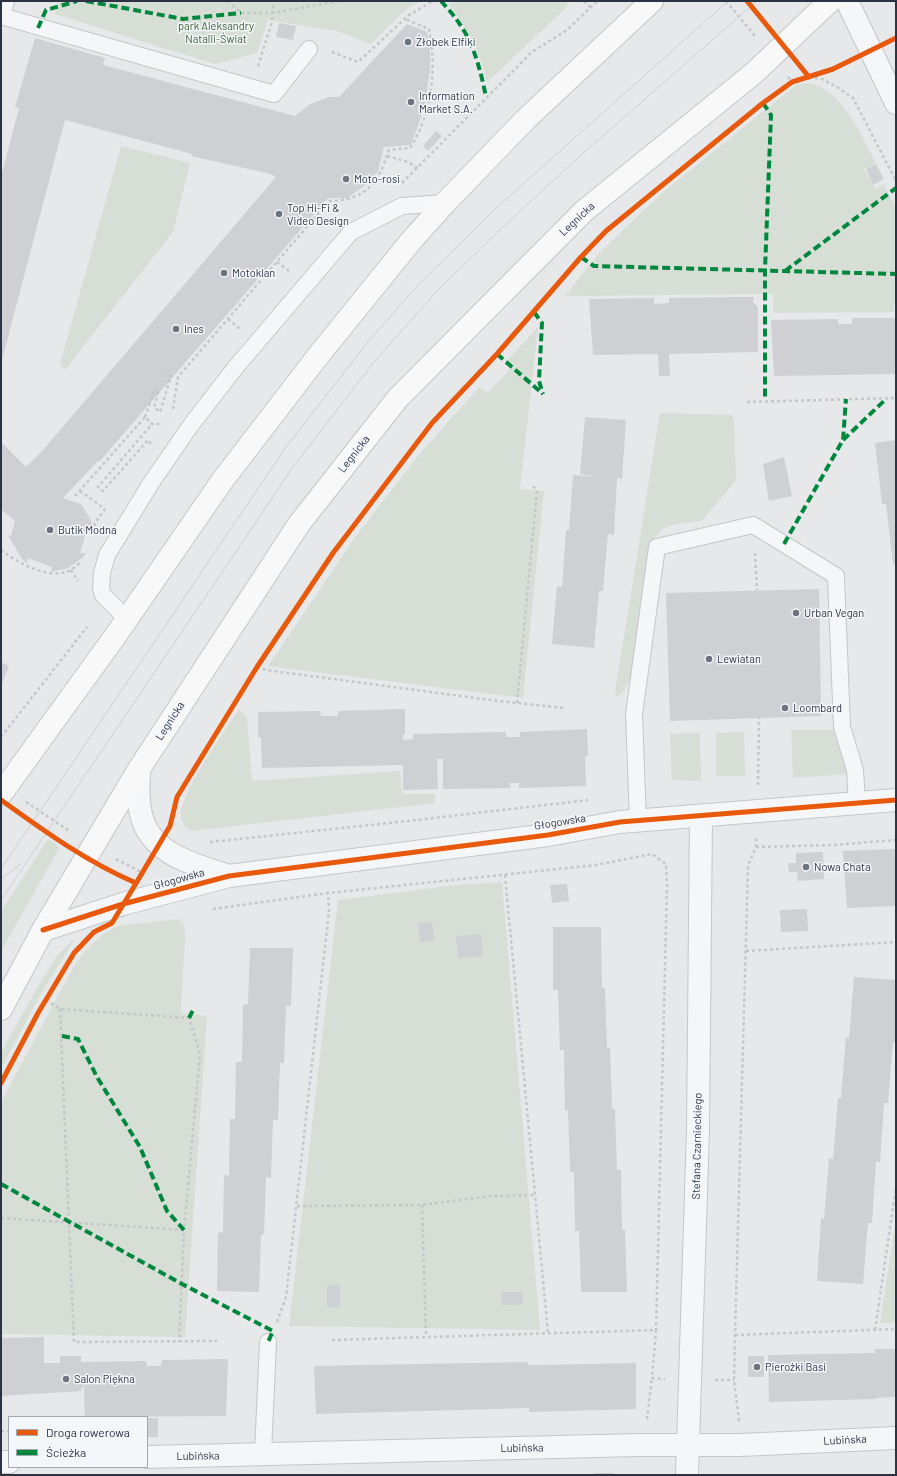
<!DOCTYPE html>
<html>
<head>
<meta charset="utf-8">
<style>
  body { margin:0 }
  #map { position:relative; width:897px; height:1476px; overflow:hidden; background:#e6e8ea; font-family:Barlow,sans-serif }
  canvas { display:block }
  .frame { position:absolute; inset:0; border:2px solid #2b3445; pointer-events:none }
  .legend { position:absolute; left:8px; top:1416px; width:140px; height:52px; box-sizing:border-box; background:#f4f6f9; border:1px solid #a4a8b1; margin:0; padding:5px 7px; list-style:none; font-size:12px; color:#2b3445 }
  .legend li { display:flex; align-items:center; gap:8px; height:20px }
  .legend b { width:20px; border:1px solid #a4a8b1 }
</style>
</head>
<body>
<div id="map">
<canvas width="897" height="1476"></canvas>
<div class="frame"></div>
<ul class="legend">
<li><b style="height:5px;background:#e8590c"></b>Droga rowerowa</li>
<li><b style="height:5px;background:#00873e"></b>Ścieżka</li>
</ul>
</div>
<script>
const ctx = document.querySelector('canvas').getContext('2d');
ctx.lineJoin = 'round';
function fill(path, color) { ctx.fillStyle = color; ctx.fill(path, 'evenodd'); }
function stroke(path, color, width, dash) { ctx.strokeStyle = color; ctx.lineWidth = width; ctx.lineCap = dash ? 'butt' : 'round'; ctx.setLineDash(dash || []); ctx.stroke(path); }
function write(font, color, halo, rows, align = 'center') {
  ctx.font = font + ' Barlow,sans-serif'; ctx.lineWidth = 3; ctx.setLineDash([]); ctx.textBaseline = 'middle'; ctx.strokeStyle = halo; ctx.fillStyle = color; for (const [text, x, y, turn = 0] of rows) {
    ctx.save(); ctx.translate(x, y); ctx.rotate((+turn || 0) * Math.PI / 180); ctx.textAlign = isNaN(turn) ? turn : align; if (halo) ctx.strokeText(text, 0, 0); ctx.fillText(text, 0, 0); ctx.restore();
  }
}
fill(new Path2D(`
  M 58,1 L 421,1 L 405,10 L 371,44 L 337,31 L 268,20 L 257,53 L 215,64 L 55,14 Z
  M 455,1 L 568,1 L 567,7 L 487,82 C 480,52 468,28 449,5 Z
  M 808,83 C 842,88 861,135 876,163 L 864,169 L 875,189 L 884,184 L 896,208 L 896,304 L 894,304 L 894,312 L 773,313 L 774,294 L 565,296 L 600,252 L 662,193 L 796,85 Z
  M 121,146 L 190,163 L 173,232 L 65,370 L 60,364 Z
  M 538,327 L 520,489 L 544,491 L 523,698 L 268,666 L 356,536 L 418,456 L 479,387 L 488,393 L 514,365 L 508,360 Z
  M 660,413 L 732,415 L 734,420 L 736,480 L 702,521 L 676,524 L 662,529 L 652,541 L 645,573 L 631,676 L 625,689 L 617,697 L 615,692 Z
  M 239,709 L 247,717 L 252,781 L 400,771 L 402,794 L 435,794 L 435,803 L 191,831 C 185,827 182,823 181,816 C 179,795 226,729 239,709 Z
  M 791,730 L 833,730 L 848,774 L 793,778 Z
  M 744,732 L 745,776 L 716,776 L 716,733 Z
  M 700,733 L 701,781 L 672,780 L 670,734 Z
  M 48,839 L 60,847 L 1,951 L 1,911 Z
  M 502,882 L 540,1330 L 289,1326 L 338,900 L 448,886 Z
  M 178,919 L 184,924 L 185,936 L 181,1013 L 207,1016 L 185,1337 L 1,1334 L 1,1102 L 60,992 L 76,963 L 88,948 L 102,935 L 118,926 Z
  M 76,937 L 41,994 L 1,1068 L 1,1052 L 36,990 L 57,956 Z
  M 896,1219 L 896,1323 L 880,1323 Z`), '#d6ded6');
fill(new Path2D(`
  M 279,23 L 296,26 L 293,40 L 276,37 Z
  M 407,24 L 427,32 L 430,50 L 430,69 L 425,106 L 411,145 L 384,147 L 378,171 L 367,184 L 347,198 L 328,198 L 100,461 L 98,461 L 63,498 L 81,504 L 91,520 L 92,524 L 87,529 L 80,553 L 86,553 L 82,558 L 68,568 L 51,572 L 52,567 L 28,558 L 27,563 L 22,559 L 8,535 L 11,536 L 15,521 L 1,509 L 1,442 L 26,467 L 43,450 L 276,177 L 271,174 L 191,156 L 192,154 L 65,120 L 1,364 L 1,177 L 19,108 L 15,107 L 35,38 L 105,58 L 103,65 L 295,116 L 310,104 L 329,97 L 339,97 Z
  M 436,131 L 442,136 L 428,151 L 423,146 Z
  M 876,164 L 884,179 L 873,185 L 866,169 Z
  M 735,297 L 754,297 L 753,302 L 758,307 L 758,352 L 669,354 L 670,376 L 659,376 L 658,354 L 593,355 L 589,299 L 654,298 L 654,304 L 669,303 L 669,298 Z
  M 852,318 L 896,318 L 896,374 L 774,376 L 771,320 L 838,319 L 838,324 L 852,324 Z
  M 585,417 L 626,420 L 622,479 L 617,478 L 614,535 L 608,534 L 603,591 L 599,591 L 594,648 L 552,644 L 557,586 L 562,587 L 566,530 L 569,530 L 573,475 L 599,477 L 580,474 Z
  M 896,440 L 896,564 L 893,564 L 886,504 L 882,504 L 875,443 Z
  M 784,457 L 792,496 L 769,501 L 763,464 Z
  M 819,589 L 821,716 L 670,721 L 666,593 Z
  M 1,662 L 9,666 L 1,686 Z
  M 405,709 L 405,734 L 403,735 L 403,740 L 413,739 L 413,734 L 506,732 L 506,737 L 520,737 L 520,732 L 587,729 L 588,756 L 585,756 L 586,786 L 519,788 L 519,783 L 510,783 L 510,788 L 443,789 L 443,759 L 437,759 L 438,789 L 403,790 L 403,765 L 262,768 L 261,737 L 258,738 L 258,712 L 320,711 L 321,716 L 338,716 L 338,711 Z
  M 896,849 L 896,906 L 847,908 L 843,851 Z
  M 823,852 L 824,879 L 798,881 L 797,872 L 789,872 L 788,863 L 796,863 L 796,853 Z
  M 567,884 L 569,901 L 552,903 L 550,885 Z
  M 807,909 L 808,931 L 781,932 L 780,910 Z
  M 432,922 L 434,940 L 420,942 L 418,923 Z
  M 553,927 L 601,927 L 602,988 L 605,988 L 607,1048 L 610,1048 L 612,1109 L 615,1109 L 617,1170 L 621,1170 L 622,1230 L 625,1230 L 627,1292 L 581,1292 L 579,1231 L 575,1231 L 574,1172 L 570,1172 L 568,1110 L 565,1111 L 564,1050 L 560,1050 L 558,990 L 553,990 Z
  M 481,934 L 483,956 L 458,958 L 456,936 Z
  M 250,948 L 293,948 L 291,1006 L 286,1006 L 284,1063 L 280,1063 L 278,1120 L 273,1120 L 271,1178 L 266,1177 L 264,1234 L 261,1235 L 259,1292 L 217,1291 L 218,1233 L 223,1232 L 224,1175 L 229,1176 L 230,1119 L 235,1119 L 236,1062 L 242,1062 L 243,1005 L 248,1004 Z
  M 854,977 L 896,980 L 896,1043 L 893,1042 L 888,1103 L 884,1103 L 880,1162 L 876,1162 L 872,1223 L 868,1223 L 863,1284 L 817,1281 L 821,1218 L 824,1219 L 829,1158 L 833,1159 L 838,1098 L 841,1098 L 846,1037 L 849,1038 Z
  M 340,1285 L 340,1307 L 327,1307 L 327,1286 Z
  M 501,1292 L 522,1292 L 523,1304 L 502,1305 Z
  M 44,1337 L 44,1363 L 60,1363 L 60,1356 L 81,1356 L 81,1362 L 146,1361 L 147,1366 L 161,1366 L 162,1360 L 228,1359 L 226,1416 L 85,1417 L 84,1387 L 82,1387 L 81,1391 L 1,1396 L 1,1338 Z
  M 875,1349 L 896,1349 L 896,1397 L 876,1398 L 876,1399 L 769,1402 L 768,1355 L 875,1353 Z
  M 748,1356 L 764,1356 L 764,1377 L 748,1377 Z
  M 528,1362 L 528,1365 L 541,1365 L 636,1363 L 636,1409 L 529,1412 L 529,1408 L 316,1414 L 314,1366 Z
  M 147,1418 L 158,1418 L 158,1437 L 147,1437 Z
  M 594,1473 L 613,1473 L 615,1475 L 594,1475 Z`), '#ced0d3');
const service = new Path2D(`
  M 1,16 L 274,94 L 309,49
  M 126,618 L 103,595 L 101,588 L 102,573 L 107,555 L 151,483 L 191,425 L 235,368 L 351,232 L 402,206 L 445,203
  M 638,821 L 634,714 L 657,547 L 753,525 L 836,576 L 842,727 L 855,770 L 857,803
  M 263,1453 L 268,1342`);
const minor = new Path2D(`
  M 1,7 L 3,1
  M 139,769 C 139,783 137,800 141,814 C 150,855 196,865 229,876
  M 43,930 L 123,904 L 229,876 L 548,835 L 620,822 L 896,800
  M 147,1457 L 639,1445 L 740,1445 L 896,1438
  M 1,1462 L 9,1462
  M 687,1475 L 698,1130 L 701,817`);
const tertiary = new Path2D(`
  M 847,1 L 896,103`);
const secondary = new Path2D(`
  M 1,794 L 116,635 L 222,481 L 318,356 L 411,241 L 445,203 L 526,119 L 652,1
  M 1,1009 L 43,930 L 139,769 L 299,524 L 398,398 L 584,211 L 754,73 L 830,1`);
stroke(service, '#c4c6c8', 18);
stroke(minor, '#c4c6c8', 24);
stroke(tertiary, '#c4c6c8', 24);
stroke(secondary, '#c4c6c8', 24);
stroke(new Path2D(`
  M 228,1 L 241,13 L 273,13 L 339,1
  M 584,1 L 590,7
  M 726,1 L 755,36
  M 332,52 L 358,62 L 409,15 L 433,1
  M 258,66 L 272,22 L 274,1
  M 788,77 L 792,82
  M 809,77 L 822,79 L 837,87 L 853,98 L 896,181
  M 387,156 L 408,162 L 418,168
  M 402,183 L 532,52 L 567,30 L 597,1
  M 277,262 L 289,271
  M 228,319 L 240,329
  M 747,402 L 896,398
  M 173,409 L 178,377 L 329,201 C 367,200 378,183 389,150 L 410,148 C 432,114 437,68 429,29 L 405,19
  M 145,417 L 155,389 L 159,390 L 154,407 L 160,412 L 171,376 L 167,371
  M 151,444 L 148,440 L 103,491 L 98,487 L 152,424
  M 80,491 L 105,509
  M 75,496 L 145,417 L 152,424 L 163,424
  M 93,532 L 95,523 L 105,509
  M 1,550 C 18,563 50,581 71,570 C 75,568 78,564 81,561
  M 755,553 L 757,590
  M 71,570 L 78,581
  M 257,667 L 266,670 L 498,701 L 565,708
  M 517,703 L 537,491 L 531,484
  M 1,737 L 87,627
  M 758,785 L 759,718
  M 26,802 L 71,832
  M 210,842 L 408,821 L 588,800
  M 756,847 L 833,845 L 896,840
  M 116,859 L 141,872
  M 505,875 L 548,1333
  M 213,909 L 328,893 L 596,865 L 652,854 L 666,864 L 667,886 L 656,1330
  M 746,951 L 896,942
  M 46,1000 L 60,1009 L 189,1018 L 200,1054 L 184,1230
  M 60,1009 L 74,1342 L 217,1341
  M 422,1205 L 426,1337
  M 297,1206 L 422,1205 L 490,1196 L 535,1195
  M 1,1218 L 184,1230 L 179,1342
  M 277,1322 L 286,1297 L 329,911 L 328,893
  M 875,1330 L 896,1187
  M 735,1335 L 896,1329
  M 332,1340 L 656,1330 L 652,1378 L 665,1379
  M 715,1380 L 734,1380
  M 647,1419 L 652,1378
  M 739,1421 L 734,1380 L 735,1335 L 748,865 L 756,847 L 756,836
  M 1,1431 L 9,1431`), '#c5c6ca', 2.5, [3, 3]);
stroke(service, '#f5f6f7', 16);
stroke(minor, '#f5f6f7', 22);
stroke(tertiary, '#f5f6f7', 22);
stroke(secondary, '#f8f8f8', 22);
stroke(new Path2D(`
  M 1,869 L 286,447 L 367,343 L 418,285 L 495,209 L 728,1
  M 1,879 L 22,863
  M 1,900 L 293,467 L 374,362 L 438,290 L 504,226 L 580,156 L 757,1`), '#cecfd2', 1);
stroke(new Path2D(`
  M 86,1 L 183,19 L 241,13
  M 441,1 C 447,8 454,15 459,23 C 474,44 481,72 486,97
  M 38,28 L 46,10 L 77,1
  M 763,103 L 771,115 L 765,270 L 765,400
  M 581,257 L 594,266 L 896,274
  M 785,271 L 896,188
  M 534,312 L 542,323 L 539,381 L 543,394
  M 497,354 L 543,394
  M 843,440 L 886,399
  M 784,544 L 843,440 L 846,399
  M 189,1018 L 194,1008
  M 62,1036 L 78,1039 L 97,1077 L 140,1147 L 167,1211 L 184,1230
  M 1,1184 L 182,1284 L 273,1331 L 268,1342`), '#00873e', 4, [8, 4]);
stroke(new Path2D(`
  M 747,1 L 809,77
  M 1,800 C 44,831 87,862 136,883
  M 43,930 L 123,904 L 229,876 L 548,835 L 620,822 L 896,800
  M 1,1083 L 38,1013 L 74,953 L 94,932 L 112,923 L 132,890 L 170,826 L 177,797 L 257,667 L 333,553 L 432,423 L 497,354 L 581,257 L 606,231 L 763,103 L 792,82 L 833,69 L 896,38`), '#e8590c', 5);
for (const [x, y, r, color] of [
  [408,42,4,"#6c737f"],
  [411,102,4,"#6c737f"],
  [346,179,4,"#6c737f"],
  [279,214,4,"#6c737f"],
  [224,273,4,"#6c737f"],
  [176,329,4,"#6c737f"],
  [50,530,4,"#6c737f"],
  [796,613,4,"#6c737f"],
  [709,659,4,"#6c737f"],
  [785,708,4,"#6c737f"],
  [806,867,4,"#6c737f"],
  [757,1367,4,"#6c737f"],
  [66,1379,4,"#6c737f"]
]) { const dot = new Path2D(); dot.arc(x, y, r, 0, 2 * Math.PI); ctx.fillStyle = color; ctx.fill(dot); stroke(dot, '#f4f6f9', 1.5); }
write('11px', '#3f6138', '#f4f6f9', [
  ["park Aleksandry",216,26],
  ["Natalli-Świat",216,39]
]);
write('11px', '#2b3445', '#f4f6f9', [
  ["Żłobek Elfiki",416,42],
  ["Information",419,96],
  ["Market S.A.",419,109],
  ["Moto-rosi",354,179],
  ["Top Hi-Fi &",287,208],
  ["Video Design",287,221],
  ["Motoklan",232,273],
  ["Ines",184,329],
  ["Butik Modna",58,530],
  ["Urban Vegan",804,613],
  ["Lewiatan",717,659],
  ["Loombard",793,708],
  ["Nowa Chata",814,867],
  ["Pierożki Basi",765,1367],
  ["Salon Piękna",74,1379]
], 'left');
write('11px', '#2b3445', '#f4f6f9', [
  ["Legnicka",577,219,-43],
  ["Legnicka",354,454,-52],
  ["Legnicka",170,721,-57],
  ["Głogowska",560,822,-9],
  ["Głogowska",179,879,-16],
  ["Stefana Czarnieckiego",697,1146,-89],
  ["Lubińska",845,1440,-3],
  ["Lubińska",522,1448,-1],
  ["Lubińska",198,1456,-1]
]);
</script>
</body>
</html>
